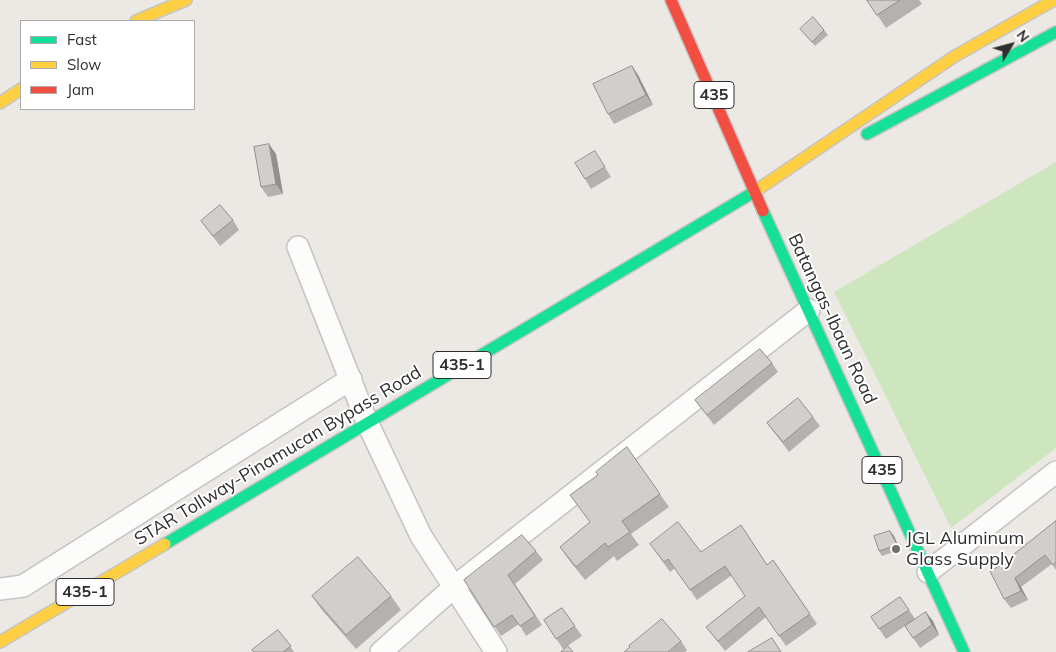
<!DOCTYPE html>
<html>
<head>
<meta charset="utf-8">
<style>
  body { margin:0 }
  #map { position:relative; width:1056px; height:652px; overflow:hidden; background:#ece8e4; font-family:Mulish,sans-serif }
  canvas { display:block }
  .legend { position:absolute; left:20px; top:20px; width:175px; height:90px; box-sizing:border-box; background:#fff; border:1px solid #ababab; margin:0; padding:6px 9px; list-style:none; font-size:15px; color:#2e2e2e }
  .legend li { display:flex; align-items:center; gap:10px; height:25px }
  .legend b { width:25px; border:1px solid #ababab }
  .north { position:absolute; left:986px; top:20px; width:50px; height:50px; -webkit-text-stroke:4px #fff; paint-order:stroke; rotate:53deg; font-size:14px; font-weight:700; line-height:20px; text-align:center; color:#2e2e2e }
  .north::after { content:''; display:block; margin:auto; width:18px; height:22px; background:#2e2e2e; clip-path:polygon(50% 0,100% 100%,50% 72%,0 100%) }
</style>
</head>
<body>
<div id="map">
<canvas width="1056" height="652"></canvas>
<ul class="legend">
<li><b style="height:6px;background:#16e098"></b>Fast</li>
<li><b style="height:6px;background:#ffcf43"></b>Slow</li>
<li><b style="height:6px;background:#f24e42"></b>Jam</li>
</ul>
<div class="north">N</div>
</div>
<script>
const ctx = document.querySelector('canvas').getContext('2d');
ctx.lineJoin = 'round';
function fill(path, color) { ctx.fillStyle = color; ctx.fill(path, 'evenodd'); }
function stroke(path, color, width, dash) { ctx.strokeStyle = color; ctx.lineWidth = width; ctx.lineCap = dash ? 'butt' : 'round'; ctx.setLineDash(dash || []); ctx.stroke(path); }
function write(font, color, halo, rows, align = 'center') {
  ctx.font = font + ' Mulish,sans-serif'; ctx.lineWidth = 4; ctx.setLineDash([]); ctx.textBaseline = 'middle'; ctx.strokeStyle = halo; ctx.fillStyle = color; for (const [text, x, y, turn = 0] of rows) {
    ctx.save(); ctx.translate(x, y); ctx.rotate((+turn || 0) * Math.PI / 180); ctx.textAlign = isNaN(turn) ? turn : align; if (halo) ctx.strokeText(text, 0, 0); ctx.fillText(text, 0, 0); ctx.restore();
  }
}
fill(new Path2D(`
  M 1056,162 L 1056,448 L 951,528 L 834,292 Z`), '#cee6be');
const street = new Path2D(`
  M 298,247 L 367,422 L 421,536 L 496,652
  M 928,572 L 1056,472
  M 0,589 L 23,586 L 351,379
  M 381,652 L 454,587 L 809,310`);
const fast = new Path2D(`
  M 867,134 L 1056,32
  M 763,211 L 964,652
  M 165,544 L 754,192`);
const slow = new Path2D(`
  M 136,21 L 186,0
  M 0,103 L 21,89
  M 754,192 L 955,56 L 1054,0
  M 0,642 L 165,544`);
const jam = new Path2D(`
  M 671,0 L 763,211`);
stroke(street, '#c5c4c5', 24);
stroke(fast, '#c6c5c4', 14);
stroke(slow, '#c6c5c4', 14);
stroke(jam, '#c6c5c4', 14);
stroke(street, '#fcfcfb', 21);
stroke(fast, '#16e098', 11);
stroke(slow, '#ffcf43', 11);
stroke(jam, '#f24e42', 11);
fill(new Path2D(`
  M 867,0 L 919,0 L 922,4 L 886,28 Z
  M 800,29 L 824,30 L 828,35 L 815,46 Z
  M 632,66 L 638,75 L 653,105 L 614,124 L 608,114 Z
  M 276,154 L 283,194 L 268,197 L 261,187 Z
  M 601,161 L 611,177 L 591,189 L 585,179 Z
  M 233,220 L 239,230 L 220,246 L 201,221 Z
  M 772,363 L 778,372 L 714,425 L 695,400 Z
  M 813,417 L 820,426 L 789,452 L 767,423 Z
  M 627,447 L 669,507 L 631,534 L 639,545 L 617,561 L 614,556 L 585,580 L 569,560 L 560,547 L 590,523 L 598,475 Z
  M 1056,521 L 1056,570 L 1052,564 L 1021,587 L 1028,600 L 1011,608 L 1004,599 L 999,566 Z
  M 890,531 L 894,536 L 900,550 L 882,556 L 879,551 Z
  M 748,535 L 767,565 L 773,560 L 817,624 L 786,646 L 766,617 L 725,651 L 706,627 L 745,596 L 732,575 L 697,600 L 675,568 L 670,572 L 650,544 L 701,552 Z
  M 536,551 L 543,560 L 515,584 L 542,625 L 526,636 L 519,624 L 501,636 L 464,580 Z
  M 312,596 L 391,596 L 401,610 L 356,649 L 322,610 Z
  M 900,597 L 915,619 L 933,621 L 939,635 L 920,648 L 905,626 L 886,639 L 871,617 Z
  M 562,608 L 582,636 L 563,649 L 544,620 Z
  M 278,630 L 294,652 L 254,652 Z
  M 681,641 L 687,650 L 685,652 L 624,652 Z`), '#b4b1af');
fill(new Path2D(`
  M 632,66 L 638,75 L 653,105 L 646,95 Z
  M 269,144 L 276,154 L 283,194 L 276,184 Z
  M 890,531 L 894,536 L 900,550 L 897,545 Z
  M 1015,578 L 1021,587 L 1028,600 L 1021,591 Z
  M 926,612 L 933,621 L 939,635 L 932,625 Z`), '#92908e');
const building = new Path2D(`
  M 867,0 L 900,0 L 877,15 Z
  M 813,17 L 824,30 L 812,42 L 800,29 Z
  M 632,66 L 646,95 L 608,114 L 593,84 Z
  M 269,144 L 276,184 L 261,187 L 254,147 Z
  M 595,151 L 605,167 L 585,179 L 575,163 Z
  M 220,205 L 233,220 L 213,236 L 201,221 Z
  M 760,349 L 772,363 L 707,415 L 695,400 Z
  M 798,398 L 813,417 L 783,442 L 767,423 Z
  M 627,447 L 660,494 L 622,521 L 630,532 L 608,547 L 605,543 L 576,567 L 560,547 L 590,522 L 570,495 L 598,475 L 596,472 Z
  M 1056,521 L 1056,562 L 1053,565 L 1045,555 L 1015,578 L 1021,591 L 1004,599 L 990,571 L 999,566 Z
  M 678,522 L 701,552 L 741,525 L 767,565 L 773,560 L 810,614 L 779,636 L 759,607 L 718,641 L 706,627 L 745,596 L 725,566 L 690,590 L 668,559 L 664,562 L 650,544 Z
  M 890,531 L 897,545 L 879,551 L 874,536 Z
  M 522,535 L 536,551 L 508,575 L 535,616 L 520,626 L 512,615 L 494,627 L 464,580 Z
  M 358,557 L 391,596 L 346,635 L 312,596 Z
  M 900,597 L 909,610 L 879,629 L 871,617 Z
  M 562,608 L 575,626 L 556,639 L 544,620 Z
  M 926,612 L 932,625 L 913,638 L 905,626 Z
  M 662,619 L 681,641 L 668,652 L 624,652 L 630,647 L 629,646 Z
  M 278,630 L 291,646 L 283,652 L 254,652 L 252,650 Z
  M 772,638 L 781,652 L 748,652 Z
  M 568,646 L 573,652 L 561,652 Z`);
fill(building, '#d1cecb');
stroke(building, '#92908e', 1);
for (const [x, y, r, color] of [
  [896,549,5,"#706f6e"]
]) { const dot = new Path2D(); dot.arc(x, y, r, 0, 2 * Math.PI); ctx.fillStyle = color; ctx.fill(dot); stroke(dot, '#fff', 2); }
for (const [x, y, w] of [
  [714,95,40],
  [462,365,58],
  [882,470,40],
  [85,592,58]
]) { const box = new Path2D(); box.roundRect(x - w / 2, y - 13.5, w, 27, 4); ctx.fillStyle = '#fff'; ctx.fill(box); stroke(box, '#2e2e2e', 1); }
write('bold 16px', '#2e2e2e', null, [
  ["435",714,95],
  ["435-1",462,365],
  ["435",882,470],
  ["435-1",85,592]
]);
write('18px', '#2e2e2e', '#fff', [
  ["Batangas-Ibaan Road",832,319,65],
  ["STAR Tollway-Pinamucan Bypass Road",278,456,-31]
]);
write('18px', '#2e2e2e', '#fff', [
  ["JGL Aluminum",906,539],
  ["Glass Supply",906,560]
], 'left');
</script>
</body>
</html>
